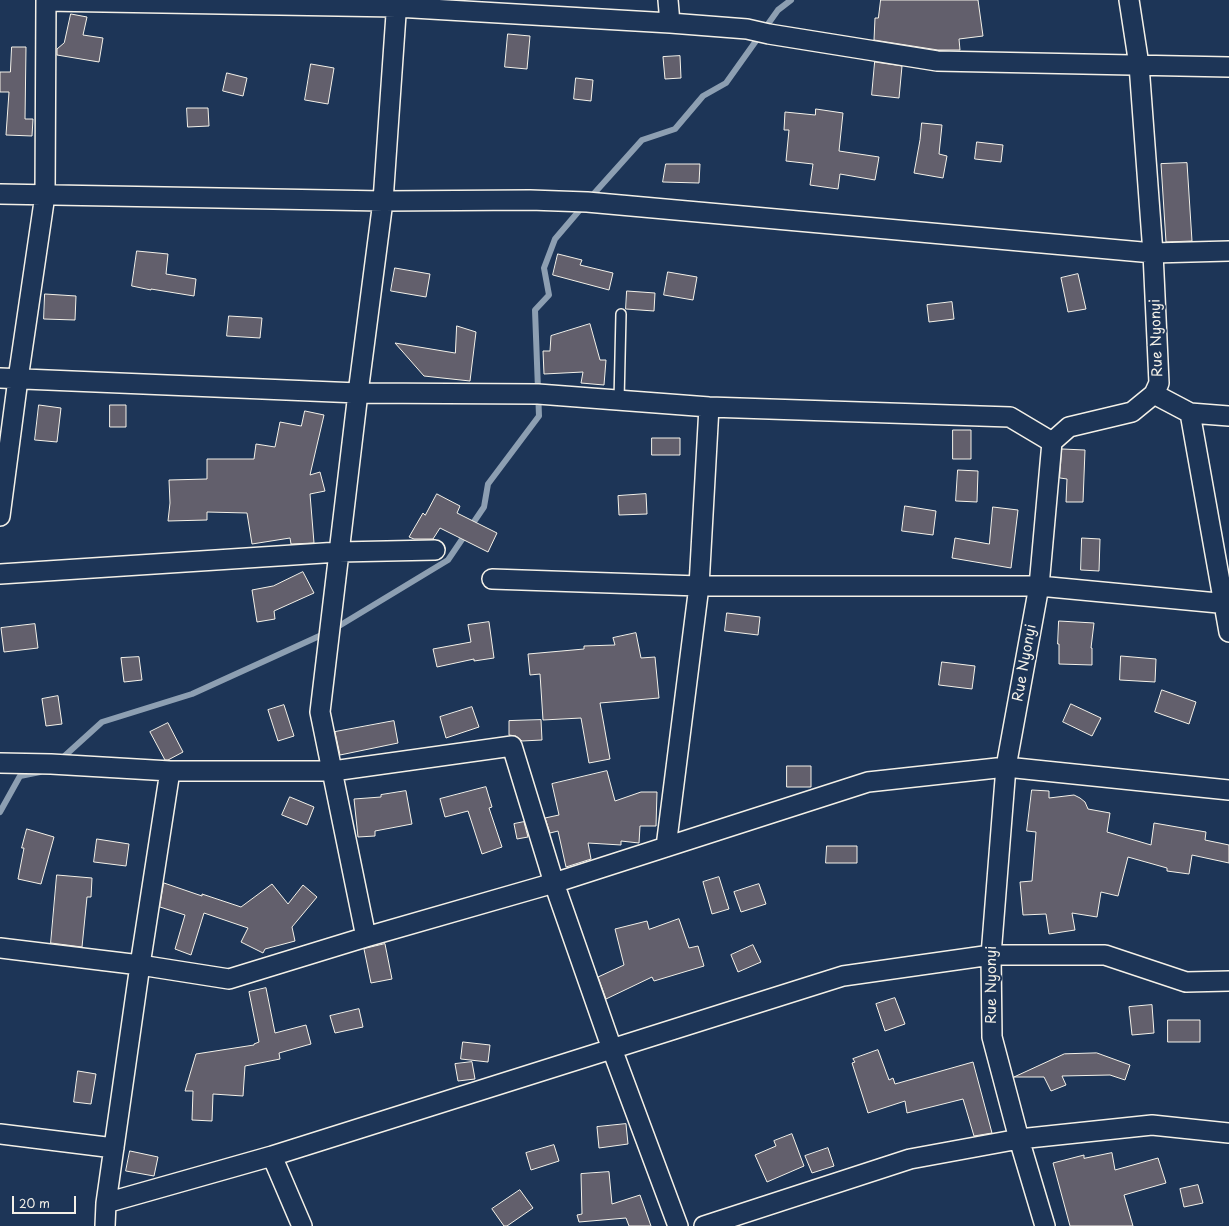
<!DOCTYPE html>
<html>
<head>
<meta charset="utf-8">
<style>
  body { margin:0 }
  #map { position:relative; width:1229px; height:1226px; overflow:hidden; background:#1d3557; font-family:"Playpen Sans",sans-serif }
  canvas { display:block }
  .scale { position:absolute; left:12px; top:1196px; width:64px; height:18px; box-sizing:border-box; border:2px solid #f4f1e8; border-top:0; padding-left:5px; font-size:12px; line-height:14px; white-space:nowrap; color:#f4f1e8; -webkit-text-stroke:3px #1d3557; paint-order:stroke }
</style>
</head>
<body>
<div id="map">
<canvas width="1229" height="1226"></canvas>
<div class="scale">20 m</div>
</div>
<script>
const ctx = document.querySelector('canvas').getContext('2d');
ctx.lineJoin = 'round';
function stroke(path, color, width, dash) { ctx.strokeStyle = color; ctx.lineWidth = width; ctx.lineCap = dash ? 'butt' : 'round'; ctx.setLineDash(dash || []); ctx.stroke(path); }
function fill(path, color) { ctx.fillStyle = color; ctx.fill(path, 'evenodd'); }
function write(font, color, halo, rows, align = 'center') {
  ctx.font = font + ' "Playpen Sans",sans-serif'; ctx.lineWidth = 4; ctx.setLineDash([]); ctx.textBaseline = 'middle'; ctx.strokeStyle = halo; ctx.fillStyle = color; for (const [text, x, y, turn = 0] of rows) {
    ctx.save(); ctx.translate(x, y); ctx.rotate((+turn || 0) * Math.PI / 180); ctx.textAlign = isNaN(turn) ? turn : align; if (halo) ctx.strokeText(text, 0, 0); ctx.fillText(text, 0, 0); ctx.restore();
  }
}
stroke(new Path2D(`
  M 590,198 L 642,140 L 675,129 L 703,96 L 726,83 L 778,10 L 791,0
  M 334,629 L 448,560 L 484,507 L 488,484 L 539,416 L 535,310 L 549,295 L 544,268 L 555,239 L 584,205
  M 59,761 L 102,722 L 192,694 L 326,633
  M 0,812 L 20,776 L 40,772`), '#8d9fb2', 6);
const building = new Path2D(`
  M 881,0 L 978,0 L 983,36 L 959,39 L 960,50 L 938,50 L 874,40 L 875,18 L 878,18 Z
  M 71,14 L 87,17 L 83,35 L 103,38 L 99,62 L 57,55 L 57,49 L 64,43 Z
  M 508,34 L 530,36 L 527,69 L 505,67 Z
  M 12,47 L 26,47 L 25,119 L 33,119 L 32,136 L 6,135 L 9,92 L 0,92 L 0,72 L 10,72 Z
  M 680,56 L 681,78 L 665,79 L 663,57 Z
  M 875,62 L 902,66 L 899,98 L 872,95 Z
  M 311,64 L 334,68 L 328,104 L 305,100 Z
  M 227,73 L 247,78 L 243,96 L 223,91 Z
  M 576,78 L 593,80 L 591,101 L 574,99 Z
  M 187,108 L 208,108 L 209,126 L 188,127 Z
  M 816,109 L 843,113 L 839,151 L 879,157 L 875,180 L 840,174 L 838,189 L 810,185 L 813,164 L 786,161 L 789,130 L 784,130 L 785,112 L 815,115 Z
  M 922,123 L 942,125 L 939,154 L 947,156 L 943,178 L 914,173 L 920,140 Z
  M 977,142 L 1003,145 L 1001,162 L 975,159 Z
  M 1187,163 L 1192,241 L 1166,242 L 1161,164 Z
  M 666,164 L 700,164 L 699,183 L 663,182 Z
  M 137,251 L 168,254 L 166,274 L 196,279 L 194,296 L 151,289 L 151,290 L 132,286 Z
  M 558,254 L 582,260 L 580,265 L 613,273 L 609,290 L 553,275 Z
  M 395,268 L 430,274 L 426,297 L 391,291 Z
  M 668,272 L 697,277 L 693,300 L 664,295 Z
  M 1078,274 L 1086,309 L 1068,312 L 1061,278 Z
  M 627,291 L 655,293 L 654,311 L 626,309 Z
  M 45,294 L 76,296 L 75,320 L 44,319 Z
  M 952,302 L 954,319 L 929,322 L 927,305 Z
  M 229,316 L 262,318 L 260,338 L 227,336 Z
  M 590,324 L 600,360 L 606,360 L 604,385 L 581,383 L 583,372 L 544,374 L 543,351 L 550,351 L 551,336 Z
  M 457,326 L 476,332 L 470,381 L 424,376 L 395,343 L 455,353 Z
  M 39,405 L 61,408 L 57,442 L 35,440 Z
  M 110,405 L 126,405 L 126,427 L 110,427 Z
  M 305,411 L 324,415 L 310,475 L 320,472 L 325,491 L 310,494 L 314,543 L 291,544 L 290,538 L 252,544 L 247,513 L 207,512 L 207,520 L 168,521 L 170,503 L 169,480 L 207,479 L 207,459 L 254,459 L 256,444 L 275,447 L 280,422 L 301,426 Z
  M 953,430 L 971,430 L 971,459 L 953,459 Z
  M 652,438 L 680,438 L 680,455 L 652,455 Z
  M 1062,449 L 1085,450 L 1083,502 L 1066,502 L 1067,479 L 1060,478 Z
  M 958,470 L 978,471 L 977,502 L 956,501 Z
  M 437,494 L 460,506 L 457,513 L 497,533 L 488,552 L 440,528 L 433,539 L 414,539 L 409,537 L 423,513 L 425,515 Z
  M 646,494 L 647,514 L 619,515 L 618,496 Z
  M 905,506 L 936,511 L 933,535 L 902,531 Z
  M 993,507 L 1018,510 L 1011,568 L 952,558 L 955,538 L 989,544 Z
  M 1082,538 L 1100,539 L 1099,571 L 1081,570 Z
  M 303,572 L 314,593 L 274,611 L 275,619 L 257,622 L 252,590 L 273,586 Z
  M 727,613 L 760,617 L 758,635 L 725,631 Z
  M 1059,621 L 1094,623 L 1091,648 L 1092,648 L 1092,665 L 1059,664 L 1059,644 L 1058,644 Z
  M 489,622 L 494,658 L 474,661 L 474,659 L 437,667 L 433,649 L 471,642 L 468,625 Z
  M 35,624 L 38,648 L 4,652 L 1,628 Z
  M 636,633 L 641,658 L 655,657 L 659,698 L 600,703 L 610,759 L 589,763 L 581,718 L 543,720 L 540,674 L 530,675 L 528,654 L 584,649 L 584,646 L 615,645 L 613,638 Z
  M 1121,656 L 1156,659 L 1155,682 L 1120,680 Z
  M 139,657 L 142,680 L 124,682 L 121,658 Z
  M 942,662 L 975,666 L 972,689 L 939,685 Z
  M 1162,690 L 1196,702 L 1189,724 L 1155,712 Z
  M 58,696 L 62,724 L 46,726 L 42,699 Z
  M 1071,704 L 1101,718 L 1092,736 L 1063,722 Z
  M 284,705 L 294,736 L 278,741 L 268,710 Z
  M 472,707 L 479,727 L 446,738 L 440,717 Z
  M 541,720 L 542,740 L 522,741 L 516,736 L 509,735 L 509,721 Z
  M 394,721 L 398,743 L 340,755 L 335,732 Z
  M 168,723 L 183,752 L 168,760 L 165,760 L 150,732 Z
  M 787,766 L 811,766 L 811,787 L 787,787 Z
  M 607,771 L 615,801 L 641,792 L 657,792 L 656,826 L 640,826 L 639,843 L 621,841 L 621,845 L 588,843 L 591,859 L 566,867 L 558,831 L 550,833 L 545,818 L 559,815 L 552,784 Z
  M 486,787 L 492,807 L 489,808 L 502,847 L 482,854 L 468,811 L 445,817 L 440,799 Z
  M 1032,790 L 1049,791 L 1049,798 L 1074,795 L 1080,798 L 1085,802 L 1088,809 L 1110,813 L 1107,832 L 1151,845 L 1154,823 L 1206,832 L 1205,840 L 1229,845 L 1229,863 L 1192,855 L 1189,874 L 1167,871 L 1167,868 L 1128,857 L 1118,896 L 1101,892 L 1097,917 L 1072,913 L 1075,930 L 1049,934 L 1046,914 L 1023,915 L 1020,882 L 1032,881 L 1036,832 L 1027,831 Z
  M 406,791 L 412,824 L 375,831 L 375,836 L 358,837 L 354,799 L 381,797 L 381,795 Z
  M 290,797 L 314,807 L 307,825 L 282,815 Z
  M 524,822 L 528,837 L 517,839 L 514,824 Z
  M 27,829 L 54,837 L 41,884 L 18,879 L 24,848 L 22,848 Z
  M 97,839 L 129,844 L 126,866 L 94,862 Z
  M 827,846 L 857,846 L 857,863 L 826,863 Z
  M 57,875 L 92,878 L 91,897 L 87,897 L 82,947 L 51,943 Z
  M 719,877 L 729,909 L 712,914 L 703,882 Z
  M 164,883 L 202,896 L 202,894 L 241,907 L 272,884 L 288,904 L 303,885 L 317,897 L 292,927 L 295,941 L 265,949 L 263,953 L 241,942 L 248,928 L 204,913 L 191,955 L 175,949 L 185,915 L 160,907 Z
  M 759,884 L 766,904 L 741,912 L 734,892 Z
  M 679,919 L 689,948 L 698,946 L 704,966 L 654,981 L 652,977 L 606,999 L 598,977 L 624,965 L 615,929 L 647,921 L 649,929 Z
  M 385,944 L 392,979 L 371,983 L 364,949 Z
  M 753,945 L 761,962 L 738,972 L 731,955 Z
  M 266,988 L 275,1033 L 306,1025 L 311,1044 L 279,1053 L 280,1059 L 245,1066 L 243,1096 L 213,1094 L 212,1121 L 192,1120 L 193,1091 L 185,1091 L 196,1054 L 254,1045 L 254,1044 L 259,1042 L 249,992 Z
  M 895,998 L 905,1024 L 885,1031 L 876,1004 Z
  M 1152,1005 L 1154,1033 L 1132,1035 L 1129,1007 Z
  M 359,1009 L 363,1027 L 335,1033 L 330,1016 Z
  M 1168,1020 L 1200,1020 L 1200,1042 L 1168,1042 Z
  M 463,1042 L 490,1045 L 488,1062 L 461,1059 Z
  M 878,1050 L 889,1080 L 893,1078 L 895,1084 L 973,1062 L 992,1133 L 974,1136 L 963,1099 L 907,1113 L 905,1101 L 868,1113 L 852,1063 L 855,1062 L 853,1059 Z
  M 1097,1053 L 1130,1065 L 1125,1080 L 1110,1075 L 1062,1076 L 1066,1085 L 1051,1091 L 1044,1077 L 1014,1077 L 1064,1054 Z
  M 472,1062 L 475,1079 L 458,1081 L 455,1064 Z
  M 78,1071 L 96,1074 L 91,1104 L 74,1102 Z
  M 626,1124 L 628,1144 L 599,1148 L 597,1127 Z
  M 792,1134 L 804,1166 L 767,1182 L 755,1155 L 776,1146 L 774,1141 Z
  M 554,1145 L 559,1161 L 531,1170 L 526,1153 Z
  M 828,1148 L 834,1166 L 812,1173 L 805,1156 Z
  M 130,1151 L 158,1157 L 154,1176 L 126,1171 Z
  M 1112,1153 L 1115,1170 L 1158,1158 L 1166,1183 L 1124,1195 L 1133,1226 L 1070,1226 L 1053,1163 L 1084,1155 L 1084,1158 Z
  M 609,1172 L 612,1204 L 640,1195 L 651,1226 L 629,1226 L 626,1218 L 579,1222 L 577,1215 L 582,1214 L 581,1174 Z
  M 1198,1185 L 1203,1203 L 1184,1207 L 1180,1189 Z
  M 520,1190 L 533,1208 L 507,1226 L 504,1226 L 492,1209 Z`);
fill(building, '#625f6c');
stroke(building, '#f4f1e8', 1);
const lane = new Path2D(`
  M 619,401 L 621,314`);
const street = new Path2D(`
  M 668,0 L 670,23
  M 0,194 L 383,201 L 530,200 L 587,202 L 1153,253 L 1229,251
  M 0,378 L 358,393 L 538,394 L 709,407 L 1010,417 L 1052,442
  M 1154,394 L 1190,413 L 1229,416
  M 1190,413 L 1229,632
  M 0,516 L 18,379 L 45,195 L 46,1 L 396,7 L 670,23 L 747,29 L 769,34 L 937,61 L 1229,67
  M 0,574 L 339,552 L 435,550
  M 492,579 L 699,586 L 1039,586 L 1229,604
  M 0,763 L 51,764 L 170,771 L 333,771 L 512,746 L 554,883 L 612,1049 L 678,1226
  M 666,847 L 699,586 L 709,407
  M 366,937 L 320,712 L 358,393 L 383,201 L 397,0
  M 0,948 L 140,965 L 229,979 L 366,937 L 554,883 L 868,782 L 1006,767 L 1229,790
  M 0,1134 L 114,1148
  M 272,1156 L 302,1226
  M 106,1203 L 272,1156 L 843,976 L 991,955 L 1105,955 L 1186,982 L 1229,981
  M 105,1226 L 106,1203 L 140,965 L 170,771
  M 704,1226 L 910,1159 L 1019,1139 L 1152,1125 L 1229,1133
  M 1045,1226 L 1019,1139 L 992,1037 L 991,955 L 1006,767 L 1039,586 L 1052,442 L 1069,427 L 1132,412 L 1154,394 L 1159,383 L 1153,253 L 1139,65 L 1129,0`);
stroke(lane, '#f4f1e8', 12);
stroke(street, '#f4f1e8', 22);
stroke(lane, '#1d3557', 9);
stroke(street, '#1d3557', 19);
write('14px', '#f4f1e8', '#1d3557', [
  ["Rue Nyonyi",1157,338,-92],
  ["Rue Nyonyi",1025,663,-80],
  ["Rue Nyonyi",992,985,-90]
]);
</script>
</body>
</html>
